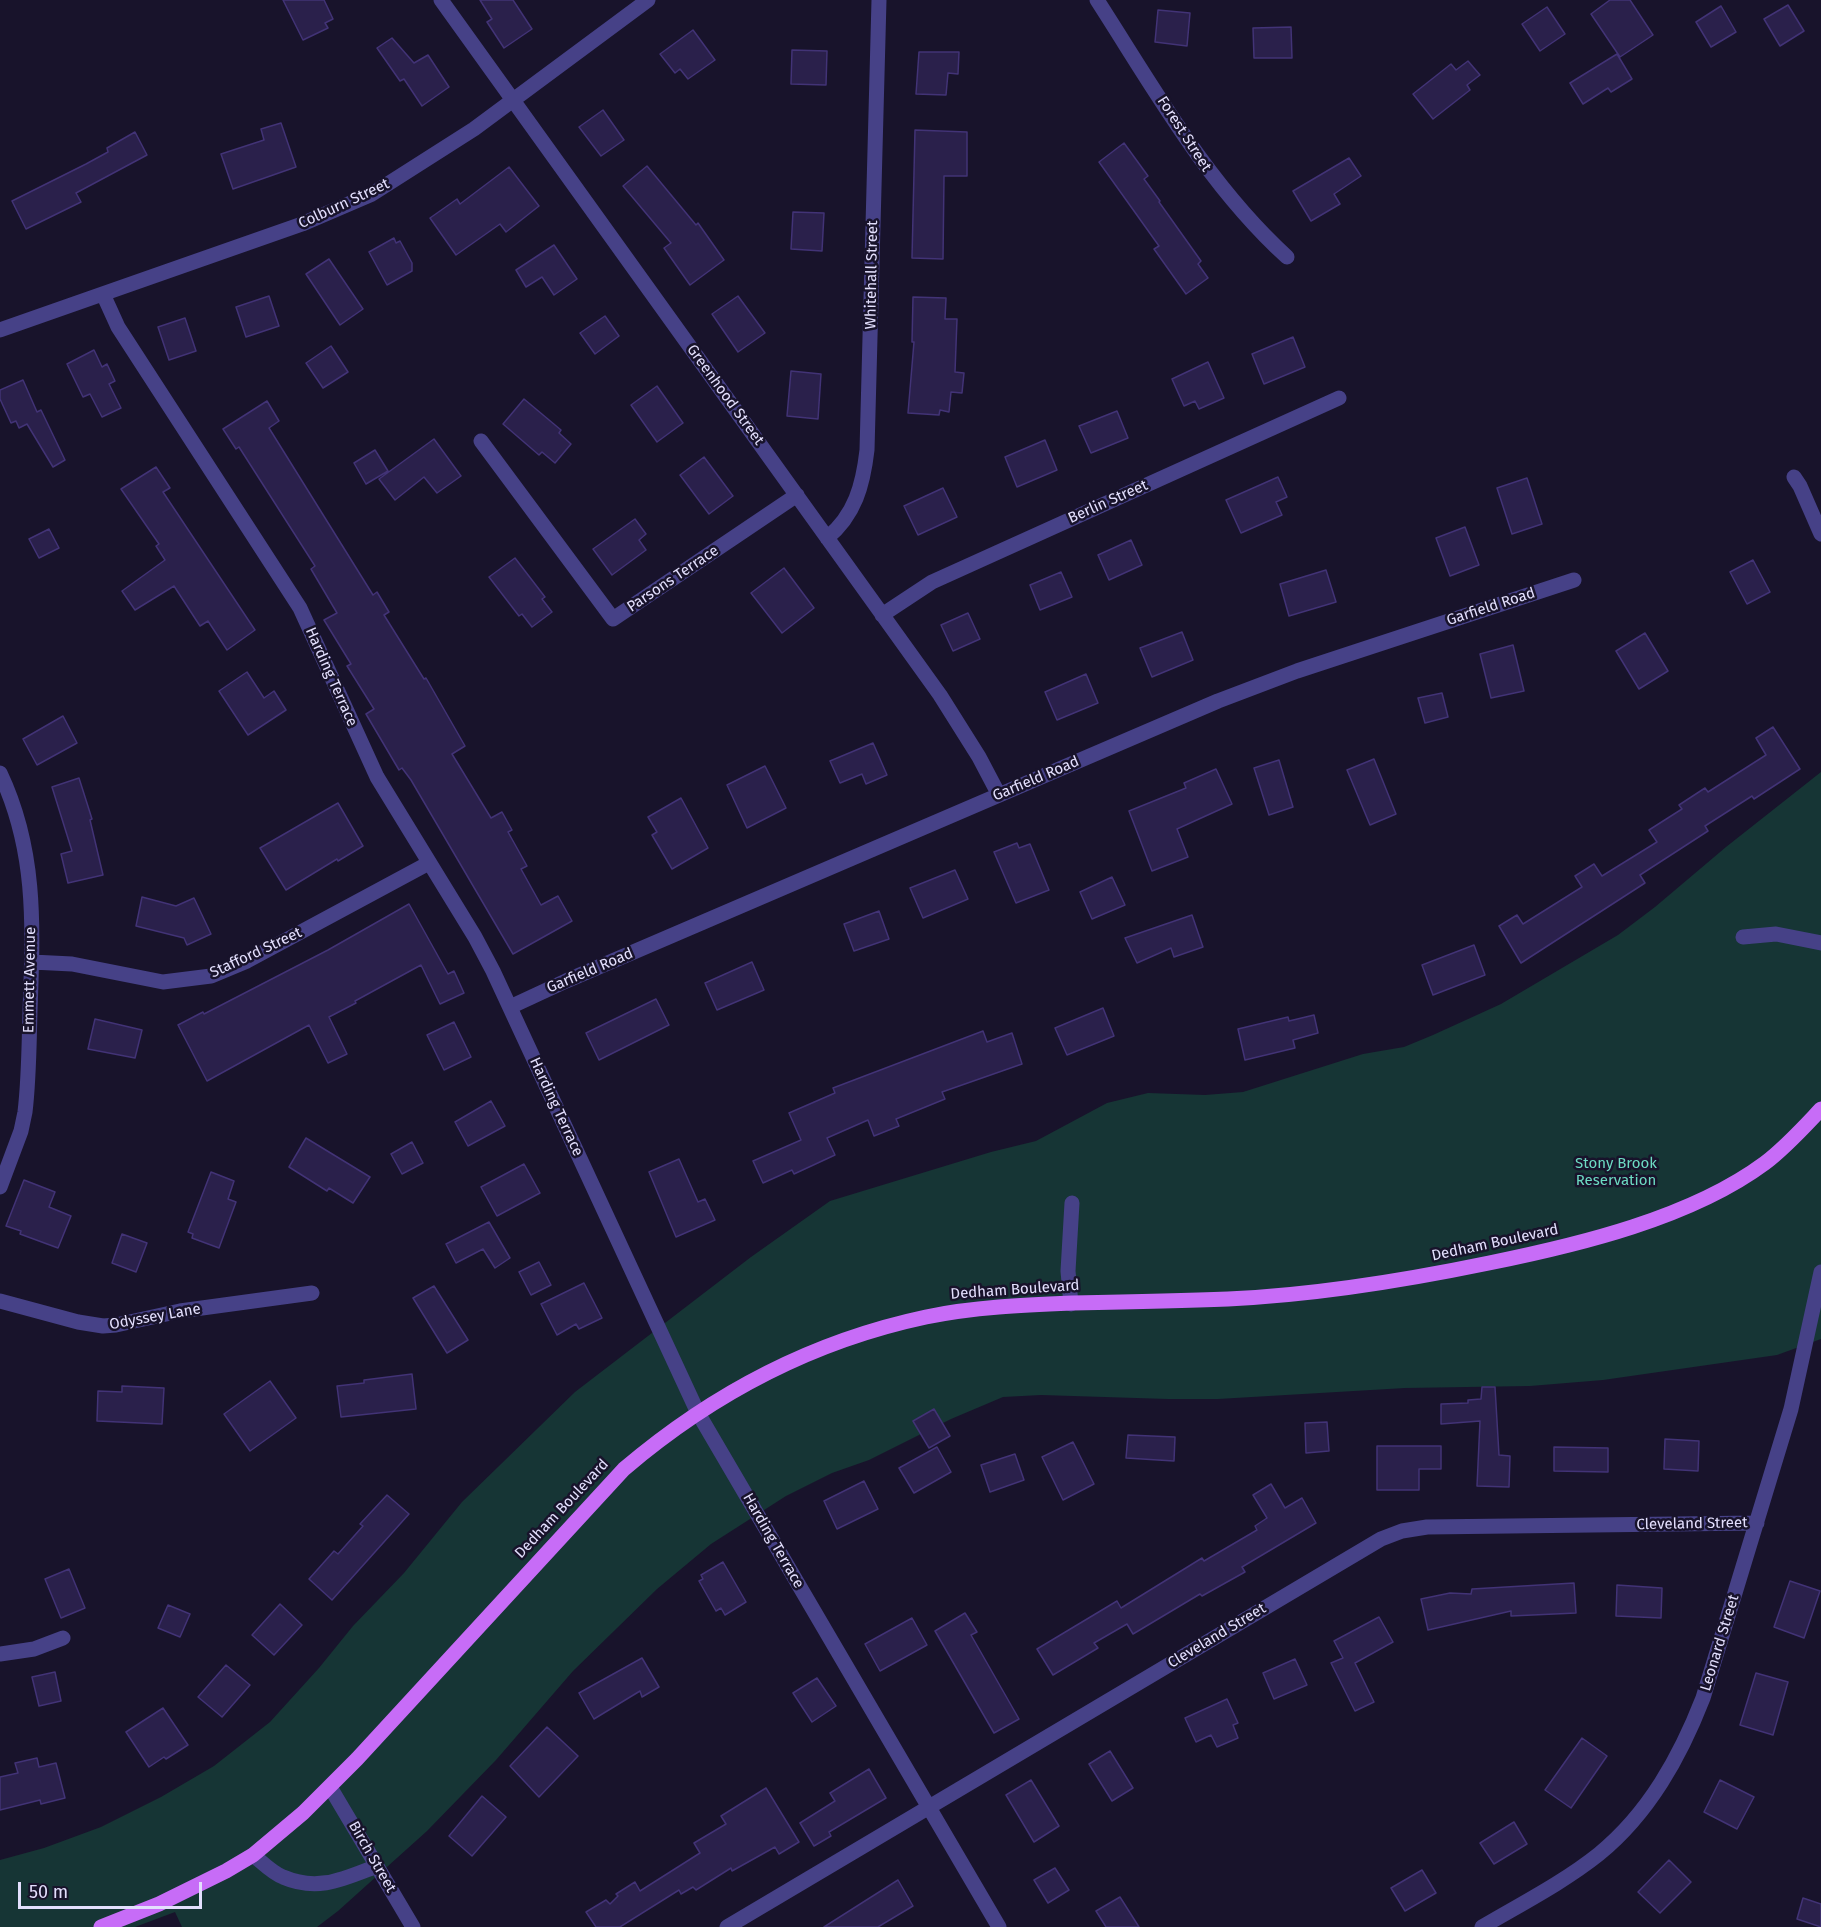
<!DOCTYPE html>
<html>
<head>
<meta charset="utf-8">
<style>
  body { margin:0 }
  #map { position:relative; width:1821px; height:1927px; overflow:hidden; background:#18132b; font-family:"Fira Sans",sans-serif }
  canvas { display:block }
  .scale { position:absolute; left:18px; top:1882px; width:184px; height:27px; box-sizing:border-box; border:3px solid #e3dffd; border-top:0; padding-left:8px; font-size:18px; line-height:21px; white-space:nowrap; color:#e3dffd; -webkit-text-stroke:4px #18132b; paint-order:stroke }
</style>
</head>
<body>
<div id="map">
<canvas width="1821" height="1927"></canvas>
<div class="scale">50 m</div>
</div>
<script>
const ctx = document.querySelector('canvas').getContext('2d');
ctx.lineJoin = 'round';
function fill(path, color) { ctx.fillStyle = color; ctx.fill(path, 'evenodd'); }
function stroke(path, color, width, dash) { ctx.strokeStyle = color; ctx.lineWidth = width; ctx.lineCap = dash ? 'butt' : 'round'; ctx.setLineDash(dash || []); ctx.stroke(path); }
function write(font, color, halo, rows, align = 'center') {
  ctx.font = font + ' "Fira Sans",sans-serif'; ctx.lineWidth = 5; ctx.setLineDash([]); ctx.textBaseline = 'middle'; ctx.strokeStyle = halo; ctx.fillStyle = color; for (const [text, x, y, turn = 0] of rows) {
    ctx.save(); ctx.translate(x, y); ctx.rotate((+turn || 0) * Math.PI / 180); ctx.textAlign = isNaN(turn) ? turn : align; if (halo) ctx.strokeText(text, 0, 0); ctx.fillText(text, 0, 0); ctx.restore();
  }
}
fill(new Path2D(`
  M 1821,772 L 1821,1339 L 1777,1355 L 1603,1380 L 1530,1386 L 1405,1388 L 1218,1399 L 1168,1399 L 1041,1395 L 1003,1397 L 951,1419 L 869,1460 L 832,1473 L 786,1496 L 711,1544 L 657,1589 L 573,1671 L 496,1760 L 427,1831 L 338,1911 L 317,1927 L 182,1927 L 175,1912 L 135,1927 L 0,1927 L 0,1860 L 44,1848 L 101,1827 L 161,1797 L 214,1766 L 270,1722 L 319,1668 L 353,1626 L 404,1573 L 462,1502 L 575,1392 L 751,1257 L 830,1201 L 991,1152 L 1036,1141 L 1107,1103 L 1148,1093 L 1205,1095 L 1243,1092 L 1363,1054 L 1404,1047 L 1433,1035 L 1501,1004 L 1618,935 L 1655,907 L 1726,847 Z`), '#163535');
const building = new Path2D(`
  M 283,0 L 324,0 L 333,19 L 325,23 L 328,28 L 303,40 Z
  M 480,0 L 513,0 L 532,29 L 504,48 L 487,22 L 492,19 Z
  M 1610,0 L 1630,0 L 1653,35 L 1620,57 L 1591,14 Z
  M 1788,5 L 1804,31 L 1780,46 L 1764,19 Z
  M 1721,6 L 1736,32 L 1711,47 L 1696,22 Z
  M 1547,7 L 1565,34 L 1540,51 L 1522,24 Z
  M 1158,10 L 1190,13 L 1187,46 L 1155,42 Z
  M 1291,27 L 1292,58 L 1254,58 L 1253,28 Z
  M 693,30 L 715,60 L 688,79 L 680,69 L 675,73 L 660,54 Z
  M 392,38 L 414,63 L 428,55 L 449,87 L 422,106 L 404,79 L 400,81 L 377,48 Z
  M 792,50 L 827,51 L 826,85 L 791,84 Z
  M 919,52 L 959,52 L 958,74 L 948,73 L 946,95 L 916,94 Z
  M 1617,54 L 1632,79 L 1611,92 L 1608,88 L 1583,104 L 1570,83 Z
  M 1468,61 L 1480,75 L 1467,85 L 1470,90 L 1433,119 L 1413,94 L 1451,64 L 1456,70 Z
  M 603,110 L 624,140 L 601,156 L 579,127 Z
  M 281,123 L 296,167 L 233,189 L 221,154 L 264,140 L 261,129 Z
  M 915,130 L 967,132 L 967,176 L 944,176 L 943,259 L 912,258 Z
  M 135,132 L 147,155 L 76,193 L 81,202 L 26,229 L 12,201 L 86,164 L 108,152 L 107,148 Z
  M 1124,143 L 1148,176 L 1144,179 L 1160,201 L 1159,202 L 1201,261 L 1198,264 L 1208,278 L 1186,294 L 1154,249 L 1159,246 L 1099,162 Z
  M 1349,158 L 1361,176 L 1334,194 L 1340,204 L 1311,221 L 1293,191 Z
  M 647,166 L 696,225 L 698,223 L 724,260 L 690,285 L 664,248 L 671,243 L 623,186 Z
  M 509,167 L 539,206 L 506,232 L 500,224 L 456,255 L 430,218 L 457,199 L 460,204 Z
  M 793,212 L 824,213 L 822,251 L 791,249 Z
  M 394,238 L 396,243 L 400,241 L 412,263 L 412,271 L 387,285 L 369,252 Z
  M 554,245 L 577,279 L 554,295 L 542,277 L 526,287 L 516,270 Z
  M 329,259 L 363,309 L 340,325 L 306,274 Z
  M 269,296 L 279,326 L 246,337 L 236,307 Z
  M 738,296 L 765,333 L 738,352 L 712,314 Z
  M 913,297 L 946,298 L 945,319 L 957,319 L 955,372 L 964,373 L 962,393 L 951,392 L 949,412 L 940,410 L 939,415 L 908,413 L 914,342 L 912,342 Z
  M 605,316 L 619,336 L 595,354 L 580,333 Z
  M 185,318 L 196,351 L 169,360 L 158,327 Z
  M 1293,337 L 1305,367 L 1264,384 L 1252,354 Z
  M 331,346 L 348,372 L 323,388 L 306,363 Z
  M 94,350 L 102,367 L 107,364 L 115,381 L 109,384 L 121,408 L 102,417 L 90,394 L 83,397 L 67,364 Z
  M 1208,362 L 1224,398 L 1199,409 L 1195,401 L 1184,406 L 1172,379 Z
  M 791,371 L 821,374 L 818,419 L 787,416 Z
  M 23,380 L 37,412 L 41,410 L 65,460 L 53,467 L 27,424 L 19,428 L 16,421 L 11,423 L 0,399 L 0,390 Z
  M 657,386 L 683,423 L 657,442 L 631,405 Z
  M 524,399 L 561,430 L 559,433 L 571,444 L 555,463 L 542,452 L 539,455 L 503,424 Z
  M 267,401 L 279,421 L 269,428 L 373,595 L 377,592 L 389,612 L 384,615 L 424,679 L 426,678 L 465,746 L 452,754 L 491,818 L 502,812 L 512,830 L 508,832 L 527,866 L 521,869 L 541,905 L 558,896 L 572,921 L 513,954 L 411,780 L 402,768 L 399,770 L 366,714 L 374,709 L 347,666 L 351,664 L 324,620 L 337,613 L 311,569 L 315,566 L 239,447 L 236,449 L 223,429 Z
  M 1117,411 L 1128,438 L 1091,453 L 1079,426 Z
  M 434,439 L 461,476 L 437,493 L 424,477 L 395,500 L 379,479 Z
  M 1045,440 L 1057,470 L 1017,487 L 1005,457 Z
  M 375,450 L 388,471 L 366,484 L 354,463 Z
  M 704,457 L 733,496 L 709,514 L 680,475 Z
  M 156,467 L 170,488 L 163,492 L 255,630 L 227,650 L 208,621 L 200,626 L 174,586 L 135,610 L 122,591 L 165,560 L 156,546 L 159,544 L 121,489 Z
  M 1278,477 L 1287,497 L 1276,502 L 1282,515 L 1241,533 L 1226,500 Z
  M 1527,478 L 1542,524 L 1512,534 L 1497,488 Z
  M 943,488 L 957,517 L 918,535 L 904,506 Z
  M 635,519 L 646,534 L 639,540 L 646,550 L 612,575 L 593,549 Z
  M 1465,527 L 1479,565 L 1450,576 L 1436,538 Z
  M 49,529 L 59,548 L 39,558 L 29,539 Z
  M 1131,540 L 1142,565 L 1109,580 L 1098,555 Z
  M 515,558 L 545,597 L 542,599 L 552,612 L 532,627 L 522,614 L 519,616 L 489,577 Z
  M 1753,560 L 1770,592 L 1747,604 L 1730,572 Z
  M 784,568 L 814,608 L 782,633 L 751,593 Z
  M 1326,570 L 1336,602 L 1289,616 L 1280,584 Z
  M 1061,572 L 1072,597 L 1040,610 L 1030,585 Z
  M 968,613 L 980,639 L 953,651 L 941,625 Z
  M 1182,632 L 1193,660 L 1152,677 L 1140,648 Z
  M 1645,633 L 1668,671 L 1639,689 L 1616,651 Z
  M 1513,645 L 1524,691 L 1491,698 L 1480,654 Z
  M 247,672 L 264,698 L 274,691 L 286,710 L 248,735 L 219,691 Z
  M 1086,674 L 1098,703 L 1057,720 L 1045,692 Z
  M 1442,693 L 1448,717 L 1425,723 L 1418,698 Z
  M 63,716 L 77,743 L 37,765 L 23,739 Z
  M 1773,727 L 1800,769 L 1754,799 L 1752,796 L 1705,826 L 1708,831 L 1640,875 L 1645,883 L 1521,963 L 1499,926 L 1517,915 L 1523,924 L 1582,887 L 1575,876 L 1594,864 L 1602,876 L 1657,842 L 1649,830 L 1682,809 L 1679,805 L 1705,788 L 1708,792 L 1766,755 L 1756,738 Z
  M 873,743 L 887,775 L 866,784 L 862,774 L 840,783 L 830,761 Z
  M 1374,759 L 1396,814 L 1370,825 L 1347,770 Z
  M 1279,760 L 1293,807 L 1269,815 L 1254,768 Z
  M 765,766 L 786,808 L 747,828 L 727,785 Z
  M 1216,769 L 1232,804 L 1177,829 L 1188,857 L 1152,871 L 1129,811 L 1186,788 L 1184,783 Z
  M 79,778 L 92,819 L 90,820 L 103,875 L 68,883 L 61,854 L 72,851 L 52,787 Z
  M 681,798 L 708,848 L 672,869 L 652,835 L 657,832 L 648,817 Z
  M 338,803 L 363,846 L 338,861 L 337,859 L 286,890 L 260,848 Z
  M 1017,843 L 1019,848 L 1030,844 L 1049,890 L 1016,903 L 994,852 Z
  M 955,870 L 968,899 L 923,918 L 910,888 Z
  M 1112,877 L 1125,905 L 1092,919 L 1080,892 Z
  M 142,897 L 176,906 L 194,898 L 211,934 L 187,945 L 184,938 L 136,926 Z
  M 409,904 L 448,974 L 454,971 L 464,993 L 440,1004 L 421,965 L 355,1001 L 356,1003 L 329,1017 L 347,1054 L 328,1063 L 309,1025 L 207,1081 L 178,1025 L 203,1012 L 204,1014 L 328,950 Z
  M 879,911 L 889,939 L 854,951 L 844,924 Z
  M 1192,915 L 1203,947 L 1174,957 L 1171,948 L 1137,963 L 1125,938 Z
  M 1474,945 L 1485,975 L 1433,995 L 1422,965 Z
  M 752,962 L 764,990 L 717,1010 L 705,983 Z
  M 656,999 L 669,1025 L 599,1060 L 586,1033 Z
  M 1103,1008 L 1114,1036 L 1067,1055 L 1055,1028 Z
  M 1314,1015 L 1318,1033 L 1293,1040 L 1295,1048 L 1245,1060 L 1238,1029 L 1288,1017 L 1289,1021 Z
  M 95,1019 L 142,1030 L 135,1058 L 88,1049 Z
  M 454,1022 L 471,1057 L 444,1070 L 427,1035 Z
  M 983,1031 L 987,1042 L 1012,1033 L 1022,1064 L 942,1092 L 945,1099 L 896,1119 L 899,1126 L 874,1136 L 868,1120 L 827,1138 L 835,1155 L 794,1174 L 792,1170 L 763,1183 L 753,1161 L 801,1140 L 789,1113 L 835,1093 L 833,1088 Z
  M 491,1101 L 505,1126 L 468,1146 L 455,1122 Z
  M 306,1138 L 370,1177 L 353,1203 L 329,1188 L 327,1191 L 289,1167 Z
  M 412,1142 L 423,1163 L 402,1174 L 391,1154 Z
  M 679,1159 L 698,1202 L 705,1199 L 715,1220 L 676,1237 L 649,1172 Z
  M 524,1164 L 540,1193 L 497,1216 L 481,1187 Z
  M 211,1172 L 234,1181 L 228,1199 L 236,1202 L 219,1248 L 192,1238 L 193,1234 L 188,1232 Z
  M 24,1180 L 55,1192 L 49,1207 L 71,1216 L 58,1248 L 20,1234 L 21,1231 L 6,1226 Z
  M 489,1222 L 510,1258 L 495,1268 L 483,1249 L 456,1263 L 446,1244 Z
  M 122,1234 L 147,1243 L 136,1272 L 112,1263 Z
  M 539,1262 L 551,1285 L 531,1295 L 519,1272 Z
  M 584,1283 L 602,1318 L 579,1329 L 576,1324 L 557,1335 L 541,1304 Z
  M 434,1286 L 468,1340 L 447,1353 L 413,1298 Z
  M 412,1374 L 416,1409 L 341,1417 L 337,1386 L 364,1383 L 364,1380 Z
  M 270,1381 L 296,1418 L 250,1451 L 224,1414 Z
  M 122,1386 L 164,1388 L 162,1424 L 97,1421 L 98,1391 L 122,1392 Z
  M 1482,1387 L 1495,1387 L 1499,1455 L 1510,1456 L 1509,1487 L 1477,1486 L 1480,1421 L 1441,1424 L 1441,1404 L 1468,1403 L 1468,1400 L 1481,1399 Z
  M 934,1409 L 950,1436 L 929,1448 L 913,1421 Z
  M 1327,1422 L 1329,1451 L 1306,1453 L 1305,1423 Z
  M 1128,1435 L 1175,1437 L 1174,1461 L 1126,1458 Z
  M 1665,1439 L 1699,1441 L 1698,1471 L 1664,1469 Z
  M 1073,1442 L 1094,1484 L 1063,1500 L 1042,1457 Z
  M 1377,1446 L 1441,1446 L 1441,1469 L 1419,1469 L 1419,1490 L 1377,1490 Z
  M 937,1447 L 951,1472 L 914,1493 L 899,1468 Z
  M 1554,1447 L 1608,1448 L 1608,1472 L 1554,1471 Z
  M 1015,1454 L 1024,1480 L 990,1492 L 981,1465 Z
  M 864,1481 L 878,1509 L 837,1529 L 824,1501 Z
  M 1271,1484 L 1285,1508 L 1302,1498 L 1316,1523 L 1242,1567 L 1245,1572 L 1202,1596 L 1200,1594 L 1133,1634 L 1127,1624 L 1094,1643 L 1098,1648 L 1053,1675 L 1037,1649 L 1117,1601 L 1121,1608 L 1202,1558 L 1204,1561 L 1257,1530 L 1255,1526 L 1267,1518 L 1253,1495 Z
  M 387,1495 L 409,1514 L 332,1600 L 309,1579 L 334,1551 L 338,1554 L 363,1526 L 360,1524 Z
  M 723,1562 L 746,1602 L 725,1615 L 721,1608 L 716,1611 L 699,1581 L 703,1579 L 701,1575 Z
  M 69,1569 L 85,1608 L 61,1618 L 45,1579 Z
  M 1790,1581 L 1820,1591 L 1804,1638 L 1774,1627 Z
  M 1574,1583 L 1576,1613 L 1511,1616 L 1511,1611 L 1428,1630 L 1421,1599 L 1450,1593 L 1471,1594 L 1472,1589 Z
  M 1617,1585 L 1662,1588 L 1661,1618 L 1616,1616 Z
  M 280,1604 L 302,1625 L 274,1655 L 252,1635 Z
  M 168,1605 L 190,1614 L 180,1637 L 158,1628 Z
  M 965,1613 L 977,1632 L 971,1635 L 1019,1719 L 994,1733 L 935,1631 Z
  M 1379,1617 L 1393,1642 L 1355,1663 L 1374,1702 L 1355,1711 L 1331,1663 L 1343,1658 L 1334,1641 Z
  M 912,1618 L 927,1645 L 880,1671 L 865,1644 Z
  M 642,1658 L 659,1687 L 642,1697 L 640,1691 L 594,1719 L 579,1693 Z
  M 1295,1659 L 1307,1685 L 1274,1699 L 1263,1673 Z
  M 226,1665 L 250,1685 L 222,1717 L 198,1697 Z
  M 55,1672 L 61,1701 L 39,1706 L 32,1677 Z
  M 1756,1673 L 1788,1682 L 1773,1735 L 1740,1725 Z
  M 817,1678 L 836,1706 L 812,1722 L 793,1693 Z
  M 1227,1699 L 1238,1723 L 1233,1725 L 1238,1738 L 1217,1747 L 1211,1735 L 1196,1742 L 1185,1718 Z
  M 163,1708 L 188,1745 L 166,1759 L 164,1757 L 149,1767 L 126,1732 Z
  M 547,1727 L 578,1756 L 539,1797 L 510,1766 Z
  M 1582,1738 L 1607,1756 L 1571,1808 L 1545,1790 Z
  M 1110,1751 L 1133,1788 L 1112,1801 L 1089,1764 Z
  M 37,1758 L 39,1767 L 56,1763 L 65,1798 L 41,1804 L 40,1800 L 0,1810 L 0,1777 L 18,1773 L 15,1763 Z
  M 869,1769 L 886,1798 L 829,1832 L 831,1836 L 814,1846 L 800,1823 L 835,1801 L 830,1793 Z
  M 1031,1780 L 1059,1826 L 1034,1842 L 1006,1795 Z
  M 1720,1780 L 1754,1797 L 1737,1829 L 1704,1812 Z
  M 766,1788 L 799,1842 L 779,1854 L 775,1847 L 732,1871 L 731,1868 L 696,1890 L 693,1887 L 681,1894 L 679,1890 L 620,1927 L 596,1927 L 586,1912 L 606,1900 L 610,1904 L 618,1896 L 616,1894 L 635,1882 L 640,1891 L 700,1853 L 694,1843 L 726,1824 L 721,1816 Z
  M 482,1796 L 506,1817 L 472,1856 L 449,1836 Z
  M 1514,1822 L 1527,1844 L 1494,1864 L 1480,1843 Z
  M 1669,1860 L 1691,1882 L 1660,1913 L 1638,1892 Z
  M 1055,1868 L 1069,1890 L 1048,1903 L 1034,1880 Z
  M 1422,1870 L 1436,1893 L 1405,1911 L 1391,1888 Z
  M 898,1880 L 913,1906 L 878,1927 L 824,1927 Z
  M 1120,1897 L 1139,1927 L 1106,1927 L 1096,1911 Z
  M 1803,1898 L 1821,1904 L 1821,1927 L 1797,1919 Z`);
fill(building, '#2a204b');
stroke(building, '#423376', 1.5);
stroke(new Path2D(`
  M 441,0 L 940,695 L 979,757 L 999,795
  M 1097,0 C 1155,90 1207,184 1287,257
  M 103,294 L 118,327 L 300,608 L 377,777 L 475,937 L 493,971 L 698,1413 L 999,1927
  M 0,330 L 302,224 L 372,194 L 474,129 L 648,0
  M 481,441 L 613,619 L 797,495
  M 1794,477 L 1800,486 L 1821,534
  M 827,538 C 855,515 863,485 867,450 L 879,0
  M 882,615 L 932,582 L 1339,398
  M 0,773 C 37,851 33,927 30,1011 C 29,1045 29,1079 25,1112 L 21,1131 L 0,1187
  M 1743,937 L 1776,934 L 1821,943
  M 32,962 L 72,964 L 163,982 L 211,976 L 247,961 L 429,863
  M 510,1007 L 566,981 L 1218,701 L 1297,671 L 1574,580
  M 0,1301 L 78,1322 L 103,1326 L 116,1325 L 180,1311 L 312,1293
  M 1071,1304 L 1068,1271 L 1072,1203
  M 0,1654 L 34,1649 L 63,1638
  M 330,1787 L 413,1927
  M 253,1855 C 262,1862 272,1873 283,1877 C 318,1892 343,1879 377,1866
  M 727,1927 L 1381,1539 L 1402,1531 L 1427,1527 L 1757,1523
  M 1482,1927 C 1521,1904 1564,1882 1599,1854 C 1649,1813 1680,1757 1703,1698 L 1791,1409 L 1821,1272`), '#464187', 15);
stroke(new Path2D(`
  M 101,1927 L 159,1904 L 226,1871 L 253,1855 L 303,1813 L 357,1759 L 624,1469 C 712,1394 813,1341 926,1317 C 974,1307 1024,1305 1073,1303 C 1125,1302 1176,1301 1228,1299 C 1316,1295 1402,1281 1489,1263 C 1578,1245 1691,1218 1765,1163 C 1786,1147 1803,1128 1821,1109`), '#c76cf7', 15);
write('15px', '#e3dffd', '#18132b', [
  ["Forest Street",1184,134,57],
  ["Colburn Street",344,204,-25],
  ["Whitehall Street",872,275,-89],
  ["Greenhood Street",725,395,54],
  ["Berlin Street",1108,502,-24],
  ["Parsons Terrace",673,579,-34],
  ["Garfield Road",1491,607,-18],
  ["Harding Terrace",331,677,66],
  ["Garfield Road",1036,779,-23],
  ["Stafford Street",256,953,-25],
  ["Garfield Road",590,971,-23],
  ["Emmett Avenue",30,980,-89],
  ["Harding Terrace",556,1107,65],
  ["Dedham Boulevard",1495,1243,-12],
  ["Dedham Boulevard",1015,1290,-4],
  ["Odyssey Lane",155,1317,-10],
  ["Dedham Boulevard",562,1509,-47],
  ["Cleveland Street",1692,1524,-1],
  ["Harding Terrace",773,1541,60],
  ["Cleveland Street",1217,1636,-31],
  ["Leonard Street",1720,1643,-73],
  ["Birch Street",372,1857,60]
]);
write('15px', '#6ddbc3', '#18132b', [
  ["Stony Brook",1616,1164],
  ["Reservation",1616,1181]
]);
</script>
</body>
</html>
